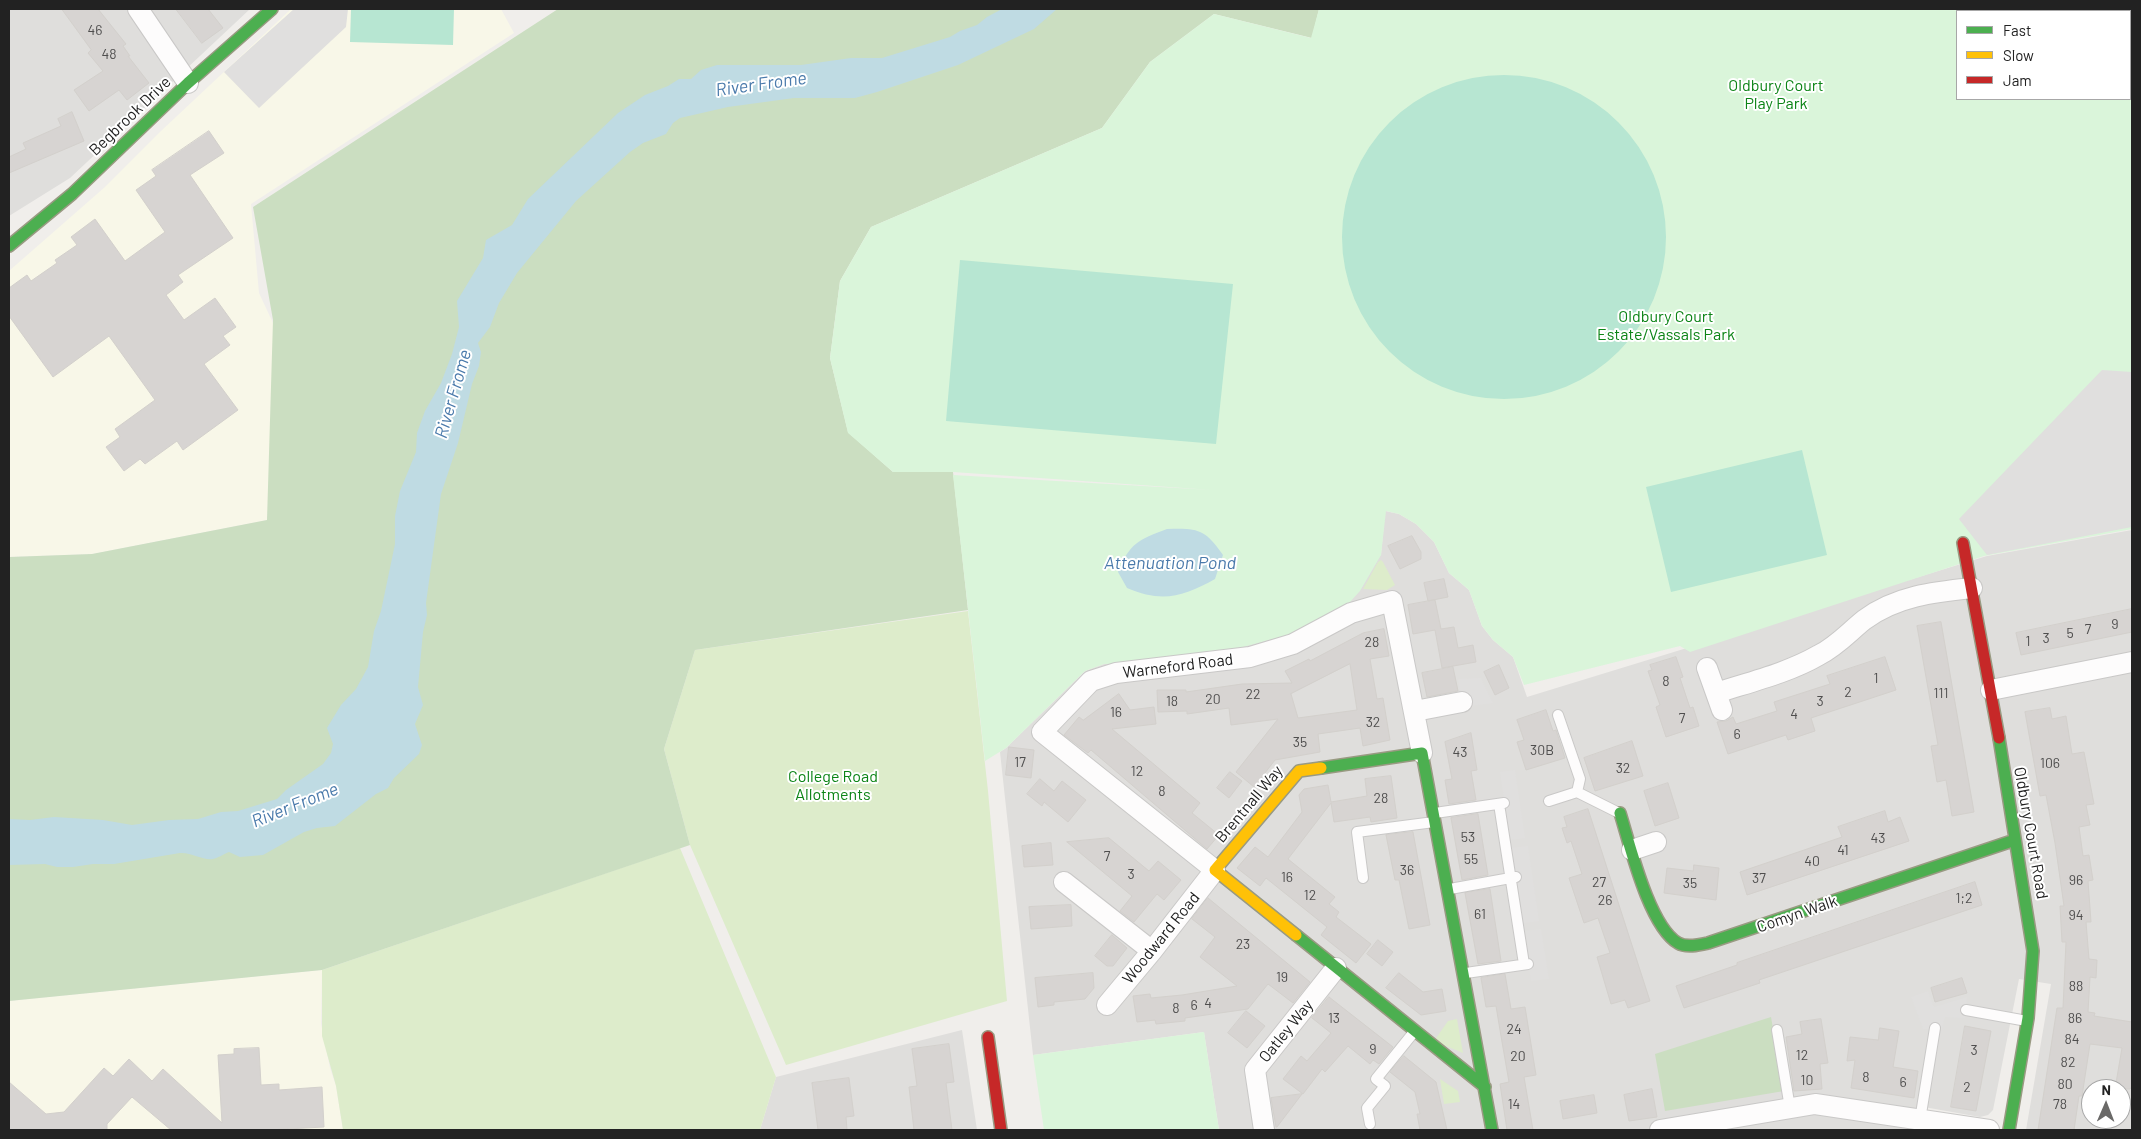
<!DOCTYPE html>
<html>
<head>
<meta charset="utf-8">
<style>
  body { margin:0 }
  #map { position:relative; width:2141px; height:1139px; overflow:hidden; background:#f0eeeb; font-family:Barlow,sans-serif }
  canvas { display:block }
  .frame { position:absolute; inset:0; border:10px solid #222; pointer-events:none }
  .legend { position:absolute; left:1956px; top:10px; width:175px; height:90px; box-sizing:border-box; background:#fff; border:1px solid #a7a7a7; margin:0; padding:6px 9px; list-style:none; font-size:15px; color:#222 }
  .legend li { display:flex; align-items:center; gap:10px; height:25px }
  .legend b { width:25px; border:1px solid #a7a7a7 }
  .north { position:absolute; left:2081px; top:1079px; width:50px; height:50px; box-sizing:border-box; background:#fff; border:1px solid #a7a7a7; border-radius:50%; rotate:1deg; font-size:14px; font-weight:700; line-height:20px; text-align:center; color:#222 }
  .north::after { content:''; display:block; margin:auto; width:18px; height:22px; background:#6a6968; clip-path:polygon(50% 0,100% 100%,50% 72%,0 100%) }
</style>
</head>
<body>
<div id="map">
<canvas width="2141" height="1139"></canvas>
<div class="frame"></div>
<ul class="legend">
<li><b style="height:6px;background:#4caf50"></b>Fast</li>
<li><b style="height:6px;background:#ffc107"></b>Slow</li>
<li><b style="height:6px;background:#c62828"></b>Jam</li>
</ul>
<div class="north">N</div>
</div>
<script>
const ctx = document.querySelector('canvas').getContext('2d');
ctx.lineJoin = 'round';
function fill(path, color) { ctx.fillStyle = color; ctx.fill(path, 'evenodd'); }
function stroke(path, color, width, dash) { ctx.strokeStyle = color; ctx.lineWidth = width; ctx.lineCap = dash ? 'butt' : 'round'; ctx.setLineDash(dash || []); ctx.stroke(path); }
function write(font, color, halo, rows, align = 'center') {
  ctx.font = font + ' Barlow,sans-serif'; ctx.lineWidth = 4; ctx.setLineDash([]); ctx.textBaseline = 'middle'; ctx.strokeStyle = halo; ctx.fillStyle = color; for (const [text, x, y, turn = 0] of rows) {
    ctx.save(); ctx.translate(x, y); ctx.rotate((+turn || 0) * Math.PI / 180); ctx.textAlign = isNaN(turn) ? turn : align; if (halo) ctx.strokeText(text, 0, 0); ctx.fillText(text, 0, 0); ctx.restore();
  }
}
fill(new Path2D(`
  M 9,9 L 250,9 L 70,178 L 9,216 Z
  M 1385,511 L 1399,514 L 1416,524 L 1434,542 L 1449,573 L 1469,590 L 1482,626 L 1493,640 L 1513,657 L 1527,697 L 1987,556 L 2132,530 L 2132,1130 L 2026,1130 L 2051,984 L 2019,979 L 1993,1110 L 1988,1115 L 1980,1117 L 1924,1107 L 1920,1130 L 1219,1130 L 1204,1032 L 1033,1055 L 1000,752 L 1006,748 L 1085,671 L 1104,664 L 1145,663 L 1381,555 ZM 2091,1089 L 2121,1089 L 2121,1119 L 2091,1119 Z
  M 962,1030 L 977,1130 L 760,1130 L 776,1077 Z`), '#dfdedc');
fill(new Path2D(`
  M 291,9 L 501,9 L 514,33 L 251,204 L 259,293 L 287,353 L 267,520 L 92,554 L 9,557 L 9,271 L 105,187 L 161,131 Z
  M 322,970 L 321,1024 L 330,1068 L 336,1086 L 343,1130 L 9,1130 L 9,1001 Z`), '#f8f7e8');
fill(new Path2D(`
  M 1381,560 L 1383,562 L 1395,585 L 1387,590 L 1363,589 L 1378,562 Z
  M 968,611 L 988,791 L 1007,1001 L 786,1065 L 690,845 L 664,749 L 695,650 Z
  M 680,848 L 776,1077 L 760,1130 L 343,1130 L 336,1086 L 322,1036 L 322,970 Z
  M 1457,1019 L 1463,1053 L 1434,1041 L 1448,1021 Z
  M 1440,1079 L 1458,1091 L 1460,1102 L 1444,1104 Z`), '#ddeccb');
fill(new Path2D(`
  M 558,9 L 1319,9 L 1312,38 L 1214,14 L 1150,62 L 1102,128 L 871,227 L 840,281 L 830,358 L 848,432 L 893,472 L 953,472 L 968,610 L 695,650 L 664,749 L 690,845 L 322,970 L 9,1001 L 9,557 L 92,554 L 267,520 L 273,320 L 253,207 Z
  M 1771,1017 L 1784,1091 L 1665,1111 L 1655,1054 Z`), '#cbdec1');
fill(new Path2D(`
  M 1319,9 L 2132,9 L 2132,529 L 1984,556 L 1690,652 L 1680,646 L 1524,685 L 1513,657 L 1493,640 L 1482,626 L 1469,590 L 1449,573 L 1434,542 L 1416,524 L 1399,514 L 1386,511 L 1381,555 L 1360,591 L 1340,613 L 1291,634 L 1232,650 L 1145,663 L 1104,664 L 1085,671 L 1006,748 L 985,761 L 953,475 L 1212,490 L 953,472 L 893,472 L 848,433 L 830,358 L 840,281 L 871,227 L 1102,128 L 1150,62 L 1214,14 L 1311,38 ZM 1957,11 L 2130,11 L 2130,99 L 1957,99 Z
  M 1204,1032 L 1219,1130 L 1044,1130 L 1033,1055 Z`), '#daf5da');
fill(new Path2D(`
  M 351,9 L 454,9 L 453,45 L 350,42 Z
  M1342 237a162 162 0 1 1 324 0a162 162 0 1 1-324 0Z
  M 960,260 L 1233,284 L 1216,444 L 946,421 Z
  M 1802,450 L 1827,555 L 1671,592 L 1646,487 Z`), '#b7e6d2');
fill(new Path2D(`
  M 294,9 L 348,9 L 346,27 L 259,108 L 224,72 Z
  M 2102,370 L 2132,372 L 2132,527 L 1987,555 L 1959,519 Z
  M 1481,678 L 1493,703 L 1471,706 L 1462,702 L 1458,679 Z
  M 1515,770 L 1525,838 L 1510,840 L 1500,772 Z
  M 1528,846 L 1539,921 L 1523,923 L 1512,848 Z
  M 1541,929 L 1549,979 L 1531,981 L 1523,931 Z
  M 1928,991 L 1934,1007 L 1967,997 L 1965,1018 L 1945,1017 L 1942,1029 L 1923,1029 L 1911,997 Z`), '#e0dfde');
fill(new Path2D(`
  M 1002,9 L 1057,9 L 1034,29 L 958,65 L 877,92 L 855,98 L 794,98 L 728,107 L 680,118 L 673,123 L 666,134 L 643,143 L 630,152 L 576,201 L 517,273 L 499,303 L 490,327 L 478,343 L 481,352 L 479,366 L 472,384 L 458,443 L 441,494 L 426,603 L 427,615 L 423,632 L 418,687 L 423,705 L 415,724 L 422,745 L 419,754 L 394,778 L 388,788 L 376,794 L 335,826 L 317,828 L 304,832 L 263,855 L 240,857 L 229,852 C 224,854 218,858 213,859 C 204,861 191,852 180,853 L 114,864 L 93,864 L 73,867 L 57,867 L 45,864 L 9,865 L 9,819 L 30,820 L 54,817 L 103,820 L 132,825 L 169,820 L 198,819 L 221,812 L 238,811 L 277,799 L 286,790 L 323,764 L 331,753 L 333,744 L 327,728 L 341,705 L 356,689 L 368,667 L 374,631 L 381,611 L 395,544 L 395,516 L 400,491 L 416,452 L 417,433 L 425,411 L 441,383 L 452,354 L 459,327 L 457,301 L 483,258 L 486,240 L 512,225 L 528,199 L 618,113 L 645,95 L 668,86 L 679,79 L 691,79 L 701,70 L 717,65 L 801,65 L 851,58 L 882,58 L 950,37 L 960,31 L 977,25 L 987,17 Z
  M 1167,529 C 1198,528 1205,529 1223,555 L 1215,579 C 1183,597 1162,603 1127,588 L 1118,572 C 1130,543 1138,540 1167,529 Z`), '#bfdbe3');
const building = new Path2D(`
  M 62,9 L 98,9 L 126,44 L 123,46 L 130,56 L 128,56 L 149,83 L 127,100 L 119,90 L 89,111 L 74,90 L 103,71 L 88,53 L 91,50 Z
  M 176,9 L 208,9 L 223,28 L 202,43 Z
  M 72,112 L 84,141 L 9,173 L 9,157 L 26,149 L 23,143 L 61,126 L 58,119 Z
  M 209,131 L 224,153 L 190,175 L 233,238 L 178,275 L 183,282 L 166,295 L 184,320 L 215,298 L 236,327 L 223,336 L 230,345 L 204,364 L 238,410 L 183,450 L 177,441 L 145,464 L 140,459 L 124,471 L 106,447 L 120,437 L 115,429 L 155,400 L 109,336 L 53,377 L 9,316 L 9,288 L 27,275 L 31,281 L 57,263 L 55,260 L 77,245 L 71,237 L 95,219 L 125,261 L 165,232 L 136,190 L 156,176 L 152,170 Z
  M 1412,536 L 1421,552 L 1421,559 L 1400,569 L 1388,546 Z
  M 1444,579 L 1448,597 L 1428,601 L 1424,583 Z
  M 1435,600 L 1441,629 L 1454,627 L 1458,648 L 1473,645 L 1476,662 L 1442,668 L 1435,630 L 1413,634 L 1408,605 Z
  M 2132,609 L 2132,632 L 2021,655 L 2016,633 Z
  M 1941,622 L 1974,812 L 1952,816 L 1946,780 L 1937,782 L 1931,746 L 1938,745 L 1917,626 Z
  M 1384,629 L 1389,656 L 1370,659 L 1377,699 L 1383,698 L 1390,740 L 1363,746 L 1360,728 L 1318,734 L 1320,752 L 1275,760 L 1254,787 L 1236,772 L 1278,719 L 1231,725 L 1229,708 L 1187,714 L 1187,711 L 1158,712 L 1157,690 L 1186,690 L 1186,692 L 1242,684 L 1292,683 L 1285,671 L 1309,659 L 1310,661 L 1363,633 ZM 1350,664 L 1357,710 L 1298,718 L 1291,694 Z
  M 1676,657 L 1683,677 L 1680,678 L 1690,708 L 1693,707 L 1699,726 L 1666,737 L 1656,707 L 1660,705 L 1648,671 L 1652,670 L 1650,665 Z
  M 1885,657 L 1896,690 L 1811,718 L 1815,731 L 1788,740 L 1786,735 L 1728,754 L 1717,722 L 1726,721 L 1733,717 L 1736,724 L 1777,711 L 1774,702 L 1830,684 L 1827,676 Z
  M 1499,665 L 1509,688 L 1495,695 L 1484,672 Z
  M 1453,667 L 1458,691 L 1427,697 L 1422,673 Z
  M 1119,694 L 1130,710 L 1154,707 L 1156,724 L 1112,729 L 1200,803 L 1192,813 L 1219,835 L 1207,849 L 1091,750 L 1088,753 L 1064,735 L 1079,717 L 1083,720 Z
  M 2050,708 L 2052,719 L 2066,716 L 2072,754 L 2084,752 L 2094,804 L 2086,805 L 2090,825 L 2079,827 L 2083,856 L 2089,855 L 2093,880 L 2088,881 L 2091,922 L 2086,922 L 2089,959 L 2097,960 L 2096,978 L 2090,977 L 2088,1012 L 2095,1013 L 2094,1016 L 2132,1022 L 2132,1086 L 2130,1089 L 2115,1089 L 2122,1048 L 2090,1044 L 2082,1096 L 2079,1096 L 2074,1130 L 2038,1130 L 2057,1008 L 2063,1008 L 2066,942 L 2062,942 L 2060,906 L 2064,906 L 2055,843 L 2046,795 L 2040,796 L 2025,712 Z
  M 1546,710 L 1553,731 L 1556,730 L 1565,758 L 1526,770 L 1517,742 L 1524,740 L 1517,720 Z
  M 1471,733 L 1477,770 L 1471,771 L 1476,800 L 1449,804 L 1445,780 L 1452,779 L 1445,742 Z
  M 1632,741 L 1643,776 L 1595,791 L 1584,758 Z
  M 1009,747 L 1034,750 L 1031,778 L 1006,775 Z
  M 1230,772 L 1242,781 L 1229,798 L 1217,788 Z
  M 1391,776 L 1397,818 L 1371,822 L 1370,817 L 1334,822 L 1331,803 L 1288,859 L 1335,897 L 1329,904 L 1339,912 L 1336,917 L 1371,944 L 1356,963 L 1321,935 L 1327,927 L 1266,878 L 1260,886 L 1237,868 L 1255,847 L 1268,857 L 1302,812 L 1299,795 L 1304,789 L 1328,785 L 1331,802 L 1367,796 L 1365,779 Z
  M 1040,779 L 1054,791 L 1062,781 L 1086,800 L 1068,822 L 1044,802 L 1042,806 L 1027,794 Z
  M 1668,783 L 1679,818 L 1655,826 L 1644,791 Z
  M 1588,809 L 1650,1001 L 1628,1008 L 1625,1000 L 1611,1004 L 1597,957 L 1610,953 L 1598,918 L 1584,923 L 1569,878 L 1582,874 L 1571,841 L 1567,843 L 1562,828 L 1567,827 L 1564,817 Z
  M 1885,811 L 1888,822 L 1900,817 L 1909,841 L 1747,895 L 1740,872 L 1842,837 L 1838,827 Z
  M 1478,814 L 1488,875 L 1462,880 L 1451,818 Z
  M 1413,832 L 1430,925 L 1409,929 L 1399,880 L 1395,880 L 1386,835 Z
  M 1109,838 L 1149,871 L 1158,861 L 1181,880 L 1164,900 L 1157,894 L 1134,922 L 1120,911 L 1132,896 L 1067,842 Z
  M 1051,843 L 1053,865 L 1024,867 L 1022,846 Z
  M 1694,865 L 1719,868 L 1716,900 L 1664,893 L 1667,868 L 1693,871 Z
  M 1975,882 L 1982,905 L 1759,980 L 1760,983 L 1684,1008 L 1676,986 L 1737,965 L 1737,963 Z
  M 1490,889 L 1501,961 L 1478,964 L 1465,893 Z
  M 1208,898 L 1310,982 L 1293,1003 L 1268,984 L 1248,1009 L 1185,1018 L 1185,1021 L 1156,1024 L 1155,1020 L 1137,1022 L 1133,996 L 1150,994 L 1151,998 L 1182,995 L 1237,986 L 1200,957 L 1215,937 L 1192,919 Z
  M 1071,905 L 1072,926 L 1031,929 L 1029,907 Z
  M 1112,935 L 1127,948 L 1113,966 L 1107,966 L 1095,956 Z
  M 1378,940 L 1393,952 L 1382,966 L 1367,954 Z
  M 1093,973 L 1094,988 L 1085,999 L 1054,1002 L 1054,1005 L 1038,1007 L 1035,978 Z
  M 1399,973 L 1423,992 L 1442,989 L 1446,1011 L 1421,1015 L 1386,988 Z
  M 1505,974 L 1511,1009 L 1525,1007 L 1536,1075 L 1524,1077 L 1533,1130 L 1507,1130 L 1500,1084 L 1509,1082 L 1501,1036 L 1496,1006 L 1486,1007 L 1481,978 Z
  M 1962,978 L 1967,993 L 1935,1002 L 1931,988 Z
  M 1329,997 L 1393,1047 L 1379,1064 L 1373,1060 L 1370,1064 L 1348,1046 L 1325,1072 L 1322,1069 L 1303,1094 L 1283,1079 L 1301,1056 L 1307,1061 L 1331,1033 L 1312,1018 Z
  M 1246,1011 L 1265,1026 L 1247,1048 L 1228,1033 Z
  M 1821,1019 L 1828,1063 L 1820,1064 L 1822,1089 L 1794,1091 L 1786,1037 L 1802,1034 L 1800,1022 Z
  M 1965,1026 L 1991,1031 L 1976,1111 L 1951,1107 Z
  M 1880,1028 L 1899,1031 L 1893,1067 L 1918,1071 L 1914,1098 L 1851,1088 L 1855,1060 L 1847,1061 L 1850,1037 L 1878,1040 Z
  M 949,1044 L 954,1082 L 946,1083 L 952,1130 L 914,1130 L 909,1087 L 917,1086 L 912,1049 Z
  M 259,1048 L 261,1085 L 279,1084 L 279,1090 L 322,1087 L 324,1127 L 269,1130 L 171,1130 L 132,1097 L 107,1124 L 107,1130 L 9,1130 L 9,1082 L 46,1114 L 64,1112 L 104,1068 L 113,1076 L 129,1059 L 152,1081 L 163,1069 L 222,1123 L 218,1055 L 234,1054 L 234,1049 Z
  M 1404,1056 L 1436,1082 L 1447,1130 L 1420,1130 L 1417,1114 L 1420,1114 L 1415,1092 L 1390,1072 Z
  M 849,1078 L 854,1116 L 846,1117 L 847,1130 L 818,1130 L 812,1083 Z
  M 1652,1089 L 1657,1117 L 1629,1121 L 1624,1095 Z
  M 1302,1094 L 1277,1127 L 1276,1127 L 1271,1098 Z
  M 1594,1095 L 1597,1113 L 1563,1119 L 1560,1101 Z`);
fill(building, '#d7d4d2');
stroke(building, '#d3d0cc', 1);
const lane = new Path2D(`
  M 1558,715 L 1580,779 L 1577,792
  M 1549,801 L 1577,792 L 1619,813
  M 1499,804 L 1524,964
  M 1435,813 L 1504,803
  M 1363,878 L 1357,832 L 1434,822
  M 1450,889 L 1516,877
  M 1466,973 L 1528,964
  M 1966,1010 L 2027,1021
  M 1777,1030 L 1790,1108
  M 1920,1120 L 1935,1028
  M 1370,1124 L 1367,1108 L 1385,1086 L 1376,1079 L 1414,1032`);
const street = new Path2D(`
  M 138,9 L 188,83
  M 1707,668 L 1722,710
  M 1991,690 L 2132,662
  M 1716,693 C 1750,682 1788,673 1819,655 C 1837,646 1849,632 1864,620 C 1896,596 1934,592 1972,588
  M 1415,711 L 1462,702
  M 1632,850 L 1656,842
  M 1064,882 L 1152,951
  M 1107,1005 L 1152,951 L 1215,870 L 1042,732 L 1091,681 L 1116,673 L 1250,657 L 1293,644 L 1351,613 L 1392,601 L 1422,753
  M 1264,1130 L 1255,1070 L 1336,968
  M 1660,1130 L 1815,1104 L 1989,1130`);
const fast = new Path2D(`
  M 9,246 L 72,194 L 188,83 L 272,9
  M 1999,738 L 2033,951 L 2028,1018 L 2009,1130
  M 1321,768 L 1422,753 L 1492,1130
  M 1620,813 C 1630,845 1649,926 1678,943 C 1686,948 1699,945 1708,943 L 2015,840
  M 1296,935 L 1485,1087`);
const slow = new Path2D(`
  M 1296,935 L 1215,870 L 1299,771 L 1321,768`);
const jam = new Path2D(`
  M 1963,543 L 1999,738
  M 988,1037 L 1001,1130`);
stroke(lane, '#c9c8c7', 12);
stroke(street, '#c9c8c7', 22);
stroke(fast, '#999a82', 14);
stroke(slow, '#999a82', 14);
stroke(jam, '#999a82', 14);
stroke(lane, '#fdfcfc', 10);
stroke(street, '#fdfcfc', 20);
stroke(fast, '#4caf50', 11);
stroke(slow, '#ffc107', 11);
stroke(jam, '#c62828', 11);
write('14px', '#4f4e4e', null, [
  ["46",95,30],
  ["48",109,54],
  ["9",2115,624],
  ["7",2088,629],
  ["5",2070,633],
  ["3",2046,638],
  ["1",2028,641],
  ["28",1372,642],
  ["1",1876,678],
  ["8",1666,681],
  ["2",1848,692],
  ["111",1941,693],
  ["22",1253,694],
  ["20",1213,699],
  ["18",1172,701],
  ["3",1820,701],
  ["16",1116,712],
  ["4",1794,714],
  ["7",1682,718],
  ["32",1373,722],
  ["6",1737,734],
  ["35",1300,742],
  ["30B",1542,750],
  ["43",1460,752],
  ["17",1020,762],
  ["106",2050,763],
  ["32",1623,768],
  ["12",1137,771],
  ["8",1162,791],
  ["28",1381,798],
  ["53",1468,837],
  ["43",1878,838],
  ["41",1843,850],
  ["7",1107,856],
  ["55",1471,859],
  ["40",1812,861],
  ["36",1407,870],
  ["3",1131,874],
  ["16",1287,877],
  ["37",1759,878],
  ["96",2076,880],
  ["27",1599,882],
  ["35",1690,883],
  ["12",1310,895],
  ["1;2",1964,898],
  ["26",1605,900],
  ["61",1480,914],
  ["94",2076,915],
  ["23",1243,944],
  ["19",1282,977],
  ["88",2076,986],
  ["4",1208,1003],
  ["6",1194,1005],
  ["8",1176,1008],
  ["13",1334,1018],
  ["86",2075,1018],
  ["24",1514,1029],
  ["84",2072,1039],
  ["9",1373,1049],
  ["3",1974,1050],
  ["12",1802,1055],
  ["20",1518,1056],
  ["82",2068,1062],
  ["8",1866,1077],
  ["10",1807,1080],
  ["6",1903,1082],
  ["80",2065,1084],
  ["2",1967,1087],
  ["14",1514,1104],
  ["78",2060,1104]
]);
write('16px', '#0c8416', '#fff', [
  ["Oldbury Court",1776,86],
  ["Play Park",1776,104],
  ["Oldbury Court",1666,317],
  ["Estate/Vassals Park",1666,335],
  ["College Road",833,777],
  ["Allotments",833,795]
]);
write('16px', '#222', '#fff', [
  ["Begbrook Drive",130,116,-44],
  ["Warneford Road",1178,666,-7],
  ["Brentnall Way",1249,804,-50],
  ["Oldbury Court Road",2031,833,80],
  ["Comyn Walk",1797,914,-19],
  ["Woodward Road",1161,938,-51],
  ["Oatley Way",1286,1031,-51]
]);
write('italic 18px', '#4a7aab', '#fff', [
  ["River Frome",761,84,-8],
  ["River Frome",453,394,-74],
  ["Attenuation Pond",1170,563],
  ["River Frome",295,805,-22]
]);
</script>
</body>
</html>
